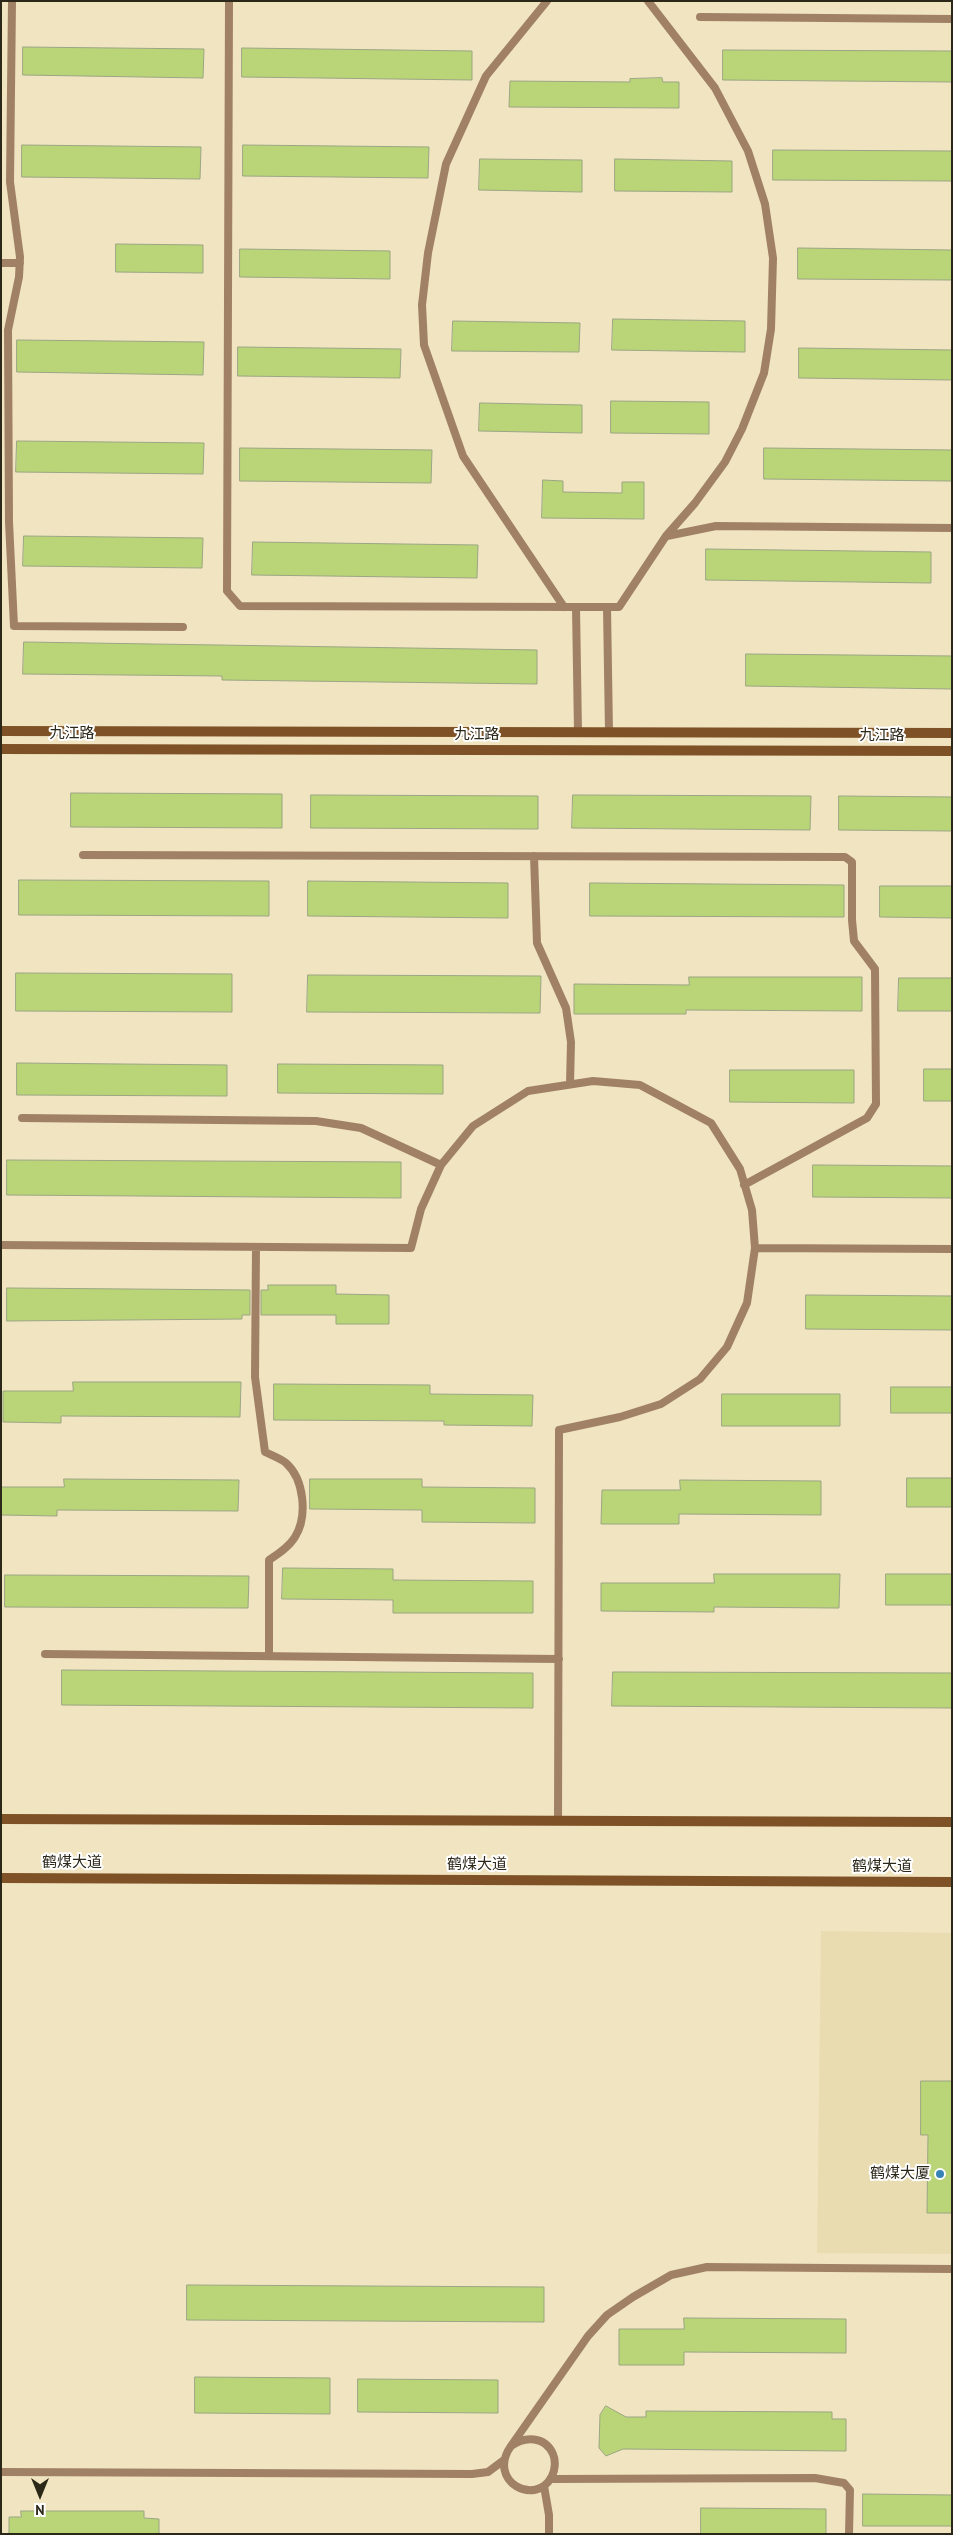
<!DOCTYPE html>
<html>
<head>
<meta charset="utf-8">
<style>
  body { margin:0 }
  #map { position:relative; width:953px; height:2535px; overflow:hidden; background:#f0e4c1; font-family:"PT Sans",sans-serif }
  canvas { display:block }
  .frame { position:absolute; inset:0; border:2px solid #2b2719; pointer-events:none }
  .north { position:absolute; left:15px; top:2470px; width:50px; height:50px; -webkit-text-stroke:4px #fff; paint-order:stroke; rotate:180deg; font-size:14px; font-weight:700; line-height:20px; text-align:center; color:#2b2719 }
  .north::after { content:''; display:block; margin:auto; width:18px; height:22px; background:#2b2719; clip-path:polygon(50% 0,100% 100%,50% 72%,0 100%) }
</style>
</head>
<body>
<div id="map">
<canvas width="953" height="2535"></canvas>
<div class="frame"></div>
<div class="north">N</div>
</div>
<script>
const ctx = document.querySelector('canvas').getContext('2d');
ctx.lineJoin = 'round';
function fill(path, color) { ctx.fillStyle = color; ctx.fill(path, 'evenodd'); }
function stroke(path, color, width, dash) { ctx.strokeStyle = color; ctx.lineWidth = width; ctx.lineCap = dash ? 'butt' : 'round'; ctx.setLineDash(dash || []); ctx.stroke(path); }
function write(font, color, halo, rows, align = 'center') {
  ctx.font = font + ' "PT Sans","Noto Sans SC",sans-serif'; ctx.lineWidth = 4; ctx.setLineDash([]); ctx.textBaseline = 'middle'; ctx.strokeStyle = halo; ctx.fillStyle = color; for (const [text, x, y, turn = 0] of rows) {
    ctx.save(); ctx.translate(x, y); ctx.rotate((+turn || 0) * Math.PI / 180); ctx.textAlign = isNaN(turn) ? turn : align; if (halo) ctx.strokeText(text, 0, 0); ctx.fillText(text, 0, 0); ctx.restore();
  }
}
fill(new Path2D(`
  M 821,1931 L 952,1933 L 952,2254 L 817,2253 Z`), '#e9dcb1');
const building = new Path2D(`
  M 23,47 L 204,49 L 203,78 L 23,75 Z
  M 242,48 L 472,51 L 472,80 L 242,77 Z
  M 723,50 L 952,51 L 952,82 L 723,80 Z
  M 662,78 L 663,82 L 679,82 L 679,108 L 509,107 L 510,81 L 630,82 L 630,79 Z
  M 22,145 L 201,147 L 200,179 L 22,177 Z
  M 243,145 L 429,147 L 428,178 L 243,176 Z
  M 773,150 L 952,151 L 952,181 L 773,180 Z
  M 480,159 L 582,160 L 582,192 L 479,190 Z
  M 615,159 L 732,161 L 732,192 L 615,191 Z
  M 116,244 L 203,245 L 203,273 L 116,272 Z
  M 798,248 L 952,250 L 952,280 L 798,279 Z
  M 240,249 L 390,251 L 390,279 L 240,277 Z
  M 613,319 L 745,321 L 745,352 L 612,350 Z
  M 453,321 L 580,323 L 579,352 L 452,351 Z
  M 17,340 L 204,342 L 203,375 L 17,372 Z
  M 238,347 L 401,349 L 400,378 L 238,376 Z
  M 799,348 L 952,350 L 952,380 L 799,378 Z
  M 611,401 L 709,402 L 709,434 L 611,433 Z
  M 480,403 L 582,405 L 582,433 L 479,431 Z
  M 17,441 L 204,443 L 203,474 L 16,472 Z
  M 240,448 L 432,450 L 431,483 L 240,481 Z
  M 764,448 L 952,450 L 952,481 L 764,479 Z
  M 543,480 L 563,481 L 563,492 L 622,493 L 622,482 L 644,482 L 644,519 L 542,518 Z
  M 24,536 L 203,538 L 202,568 L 23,566 Z
  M 253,542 L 478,545 L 477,578 L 252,575 Z
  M 706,549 L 931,552 L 931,583 L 706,580 Z
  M 24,642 L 537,650 L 537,684 L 222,680 L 222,676 L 23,674 Z
  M 746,654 L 952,656 L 952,689 L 746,686 Z
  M 71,793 L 282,794 L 282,828 L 71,827 Z
  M 311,795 L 538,796 L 538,829 L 311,828 Z
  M 573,795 L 811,796 L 810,830 L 572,828 Z
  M 839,796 L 952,797 L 952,831 L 839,830 Z
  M 19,880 L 269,881 L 269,916 L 19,915 Z
  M 308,881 L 508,883 L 508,918 L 308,916 Z
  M 590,883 L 844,885 L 844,917 L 590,916 Z
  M 880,886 L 952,886 L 952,918 L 880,917 Z
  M 16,973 L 232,974 L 232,1012 L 16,1011 Z
  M 308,975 L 541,976 L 540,1013 L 307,1012 Z
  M 689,977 L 862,977 L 862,1011 L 686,1010 L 686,1014 L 574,1014 L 574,984 L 689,985 Z
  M 899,978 L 952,978 L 952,1011 L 898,1011 Z
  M 17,1063 L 227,1065 L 227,1096 L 17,1095 Z
  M 278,1064 L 443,1065 L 443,1094 L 278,1093 Z
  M 924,1069 L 952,1069 L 952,1101 L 924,1101 Z
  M 730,1070 L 854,1070 L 854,1103 L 730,1102 Z
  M 7,1160 L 401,1162 L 401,1198 L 7,1195 Z
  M 813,1165 L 952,1166 L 952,1198 L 813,1197 Z
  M 268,1285 L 336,1285 L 336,1294 L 389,1295 L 389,1324 L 336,1324 L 336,1315 L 261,1315 L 261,1290 L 268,1290 Z
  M 7,1288 L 250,1290 L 250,1315 L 242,1315 L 242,1319 L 7,1321 Z
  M 806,1295 L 952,1296 L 952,1330 L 806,1329 Z
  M 73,1382 L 241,1382 L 240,1417 L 61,1416 L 61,1423 L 3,1422 L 3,1391 L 73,1391 Z
  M 274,1384 L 430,1385 L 430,1394 L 533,1395 L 532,1426 L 444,1425 L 444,1421 L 274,1420 Z
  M 891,1387 L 952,1387 L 952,1413 L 891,1413 Z
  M 722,1394 L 840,1394 L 840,1426 L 722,1426 Z
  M 907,1478 L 952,1478 L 952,1507 L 907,1507 Z
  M 64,1479 L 239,1480 L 238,1511 L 57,1510 L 57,1516 L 1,1515 L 1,1487 L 64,1487 Z
  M 310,1479 L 422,1479 L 422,1487 L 535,1488 L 535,1523 L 422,1522 L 422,1510 L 310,1509 Z
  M 680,1480 L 821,1481 L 821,1515 L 679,1514 L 679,1524 L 601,1524 L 602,1490 L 680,1490 Z
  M 283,1568 L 393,1569 L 393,1580 L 533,1581 L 533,1613 L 393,1613 L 393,1600 L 282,1599 Z
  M 714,1574 L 840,1574 L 839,1608 L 714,1607 L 714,1612 L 601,1611 L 601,1583 L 714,1583 Z
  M 886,1574 L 952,1574 L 952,1605 L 886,1605 Z
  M 5,1575 L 249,1576 L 248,1608 L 5,1607 Z
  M 62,1670 L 533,1673 L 533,1708 L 62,1705 Z
  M 613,1672 L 952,1673 L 952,1708 L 612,1706 Z
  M 921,2081 L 952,2081 L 952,2213 L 927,2213 L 928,2135 L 921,2135 Z
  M 187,2285 L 544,2287 L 544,2322 L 187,2320 Z
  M 684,2318 L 846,2319 L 846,2353 L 684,2352 L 684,2365 L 619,2365 L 619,2329 L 684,2329 Z
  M 195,2377 L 330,2378 L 330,2414 L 195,2413 Z
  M 358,2379 L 498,2380 L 498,2413 L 358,2412 Z
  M 606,2406 L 626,2417 L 646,2417 L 646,2411 L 832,2412 L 832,2419 L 846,2419 L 846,2451 L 623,2449 L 606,2456 L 599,2448 L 600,2415 Z
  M 863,2494 L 952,2495 L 952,2526 L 863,2526 Z
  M 701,2508 L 826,2509 L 826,2534 L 701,2534 Z
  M 21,2511 L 144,2511 L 144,2518 L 159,2519 L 159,2534 L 9,2534 L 9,2517 L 21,2517 Z`);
fill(building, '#bad577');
stroke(building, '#9ba584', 1);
stroke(new Path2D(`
  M 12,1 L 10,182 L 20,257 L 19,277 L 8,330 L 9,522 L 14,626 L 183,627
  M 229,1 L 227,591 L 240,606 L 576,607 L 619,607 L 666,536 L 695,503 L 725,462 L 742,429 L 764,373 L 771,329 L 773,258 L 765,204 L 748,151 L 715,88 L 648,1
  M 547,1 L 486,76 L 446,164 L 428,253 L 422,305 L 424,345 L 463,456 L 564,607
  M 700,17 L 952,19
  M 1,263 L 20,263
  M 667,536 L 716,526 L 952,528
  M 576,607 L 578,732
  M 607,607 L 609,732
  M 83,855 L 845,857 L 852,862 L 852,920 L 854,941 L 875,969 L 876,1104 L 867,1118 L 744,1185
  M 534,856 L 537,943 L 566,1008 L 571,1042 L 570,1084
  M 22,1118 L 316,1121 L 361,1128 L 441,1165
  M 1,1245 L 411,1248 L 421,1209 L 441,1165 L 473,1126 L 528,1091 L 593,1081 L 640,1085 L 711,1123 L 740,1169 L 752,1210 L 755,1248 L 747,1303 L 727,1347 L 700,1379 L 661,1404 L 620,1417 L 559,1430 L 558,1821
  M 256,1247 L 255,1377 L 265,1452 C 271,1455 280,1458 286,1463 C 304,1479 308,1516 295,1537 C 289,1547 278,1554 269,1560 L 269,1656
  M 755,1248 L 952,1249
  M 45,1654 L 559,1659
  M 511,2446 C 525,2436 545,2436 553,2454 C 556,2461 555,2470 552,2476 C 536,2508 486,2481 511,2446 L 588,2336 L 607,2315 L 633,2297 L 671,2275 L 707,2267 L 952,2269
  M 1,2472 L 472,2474 L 488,2472 L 504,2460
  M 551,2479 L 815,2478 L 844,2483 L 850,2490 L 849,2534
  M 544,2486 L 549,2515 L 549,2534`), '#a18166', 8);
stroke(new Path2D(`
  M 1,731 L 952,733
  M 1,749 L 952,751
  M 1,1819 L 952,1822
  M 1,1878 L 952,1882`), '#7e5226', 10);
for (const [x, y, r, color] of [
  [940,2174,5,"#3883b6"]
]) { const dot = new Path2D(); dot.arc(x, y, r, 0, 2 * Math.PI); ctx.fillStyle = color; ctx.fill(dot); stroke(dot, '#fff', 2); }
write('15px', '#2b2719', '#fff', [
  ["九江路",72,734],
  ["九江路",477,735],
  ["九江路",882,736],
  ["鹤煤大道",72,1863],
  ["鹤煤大道",477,1865],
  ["鹤煤大道",882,1867]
]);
write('15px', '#2b2719', '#fff', [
  ["鹤煤大厦",930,2174]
], 'right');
</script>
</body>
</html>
